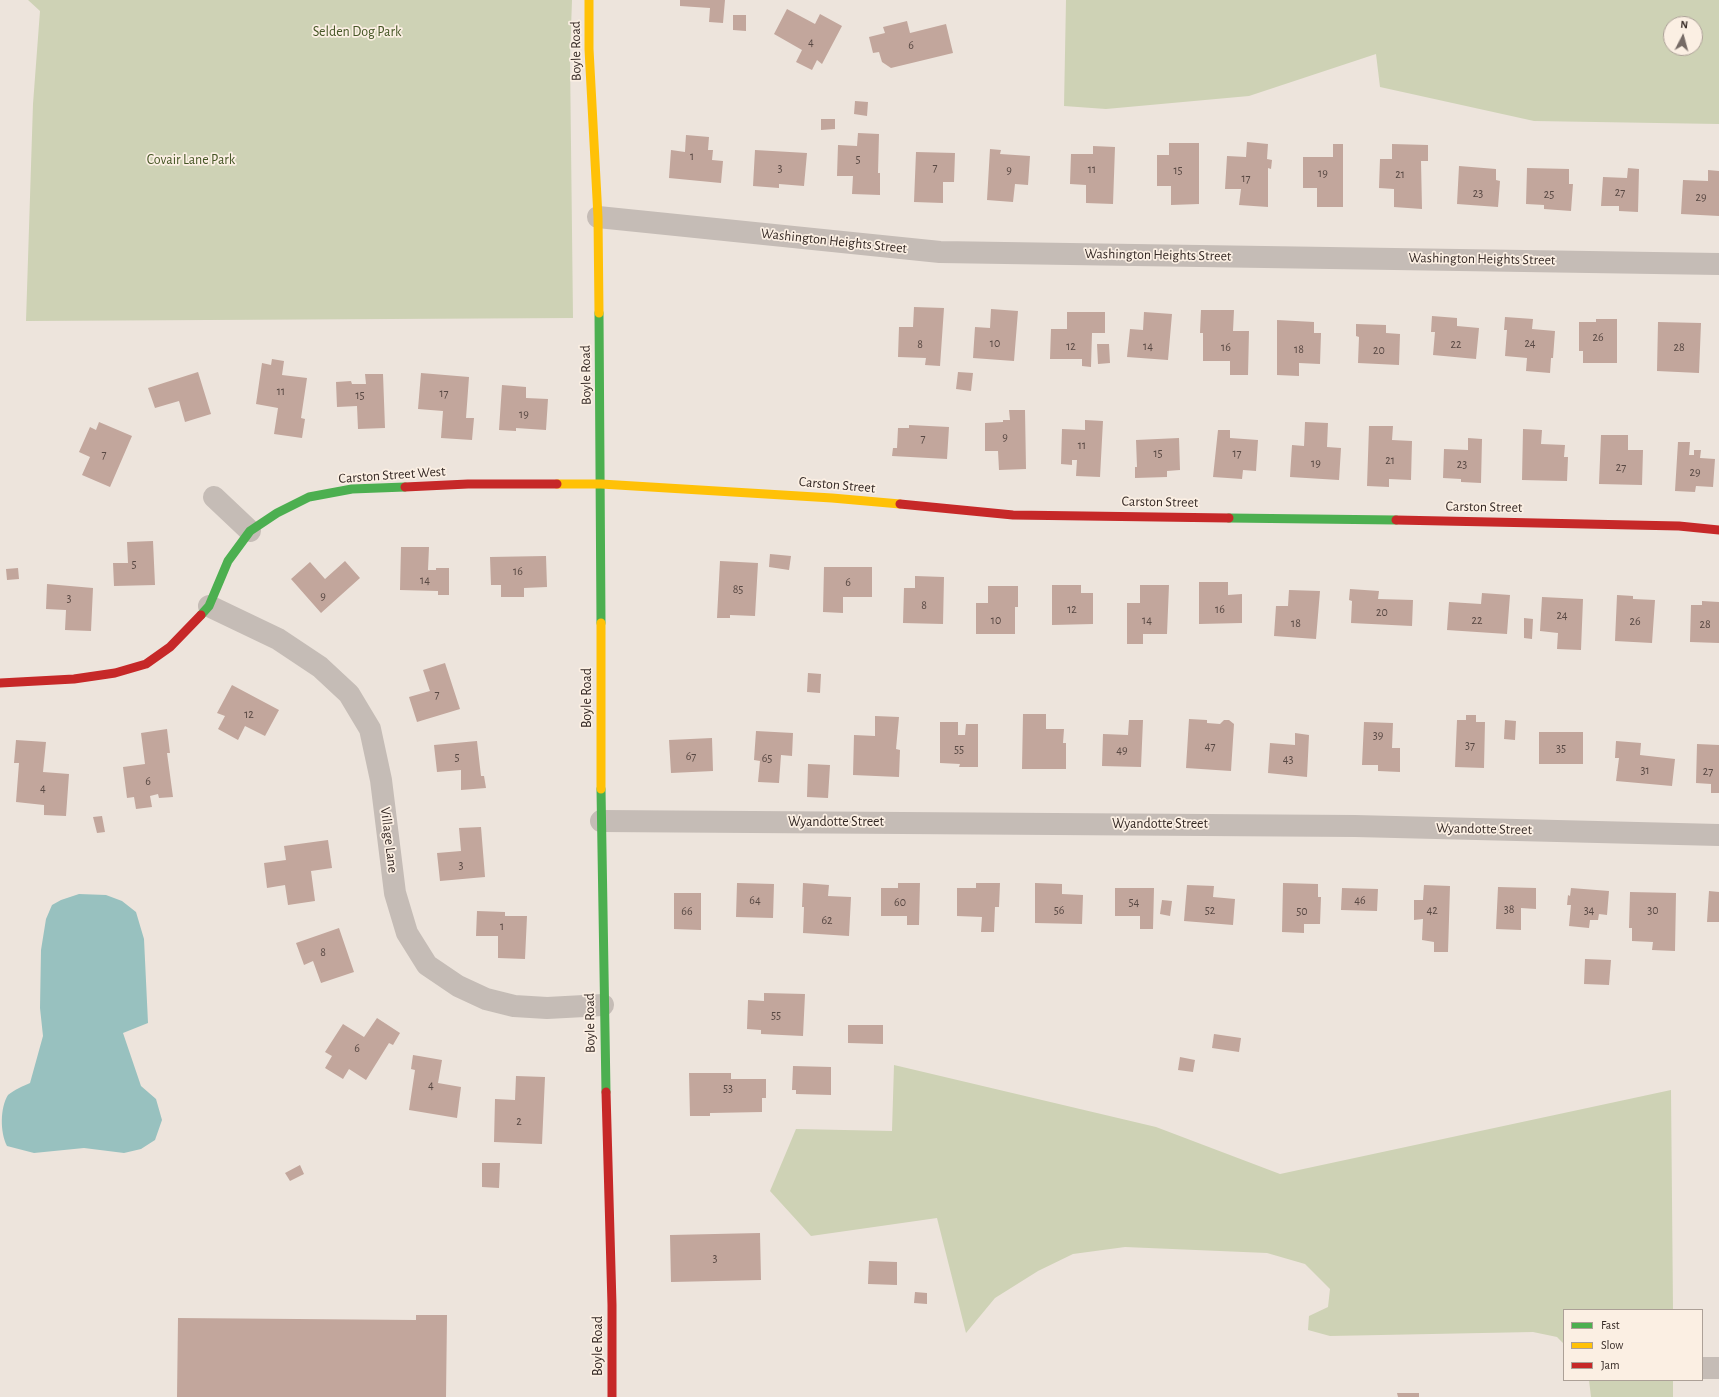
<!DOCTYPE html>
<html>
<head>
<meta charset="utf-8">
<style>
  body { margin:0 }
  #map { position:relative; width:1719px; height:1397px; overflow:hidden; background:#ede4dc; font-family:"Alegreya Sans",sans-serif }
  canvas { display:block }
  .legend { position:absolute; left:1563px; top:1309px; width:140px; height:72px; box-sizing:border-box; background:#fbefe3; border:1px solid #aca097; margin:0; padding:5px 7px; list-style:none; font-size:12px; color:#352925 }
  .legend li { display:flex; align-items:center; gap:8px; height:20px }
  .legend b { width:20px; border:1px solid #aca097 }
  .north { position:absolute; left:1663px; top:16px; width:40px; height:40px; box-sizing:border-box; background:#fbefe3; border:1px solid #aca097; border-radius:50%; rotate:6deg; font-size:11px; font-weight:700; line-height:16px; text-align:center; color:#352925 }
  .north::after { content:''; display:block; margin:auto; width:14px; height:18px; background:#756a65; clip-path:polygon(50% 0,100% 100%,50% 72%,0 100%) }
</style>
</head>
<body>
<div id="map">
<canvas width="1719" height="1397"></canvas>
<ul class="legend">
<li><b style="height:5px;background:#4caf50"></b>Fast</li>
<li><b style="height:5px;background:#ffc107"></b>Slow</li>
<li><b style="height:5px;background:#c62828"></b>Jam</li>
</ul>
<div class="north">N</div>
</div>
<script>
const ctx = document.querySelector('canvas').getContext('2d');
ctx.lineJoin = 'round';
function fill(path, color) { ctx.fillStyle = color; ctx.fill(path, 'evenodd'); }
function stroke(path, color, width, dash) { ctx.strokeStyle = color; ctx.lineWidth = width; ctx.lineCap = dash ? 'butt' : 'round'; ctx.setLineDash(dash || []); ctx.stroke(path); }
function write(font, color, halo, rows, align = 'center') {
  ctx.font = font + ' "Alegreya Sans",sans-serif'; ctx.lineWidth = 3.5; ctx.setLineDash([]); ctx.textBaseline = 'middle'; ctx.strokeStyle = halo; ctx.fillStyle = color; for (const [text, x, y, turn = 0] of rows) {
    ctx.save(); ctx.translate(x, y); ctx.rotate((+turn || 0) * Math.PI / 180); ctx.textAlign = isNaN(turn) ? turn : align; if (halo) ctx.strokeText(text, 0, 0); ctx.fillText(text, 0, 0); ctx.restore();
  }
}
fill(new Path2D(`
  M 28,0 L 572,0 L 570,58 L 573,318 L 26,321 L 33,104 L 40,11 Z
  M 1066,0 L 1719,0 L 1719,124 L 1534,121 L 1380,87 L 1376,54 L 1249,96 L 1106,109 L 1064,106 ZM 1671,24 L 1695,24 L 1695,48 L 1671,48 Z
  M 894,1065 L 1156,1127 L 1280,1174 L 1671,1090 L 1673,1310 L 1564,1310 L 1564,1344 L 1557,1337 L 1533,1332 L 1330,1336 L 1308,1330 L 1309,1316 L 1328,1307 L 1330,1289 L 1305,1264 L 1267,1253 L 1125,1247 L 1073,1254 L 1038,1271 L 995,1298 L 966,1333 L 937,1218 L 811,1236 L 770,1191 L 796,1129 L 892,1131 Z
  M 1589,1380 L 1673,1380 L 1673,1397 L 1591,1397 Z`), '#ced2b5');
fill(new Path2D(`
  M 79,894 L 106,895 L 122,901 L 136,912 L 144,939 L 148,1023 L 123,1033 L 141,1086 L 156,1099 L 162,1120 L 155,1140 L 141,1149 L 124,1153 L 84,1148 L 34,1153 L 7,1146 C 0,1132 0,1108 8,1095 C 14,1090 23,1086 30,1083 L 43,1036 L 40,1008 L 41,950 L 46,919 L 52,905 L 61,900 Z`), '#98c1bf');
fill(new Path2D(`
  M 680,0 L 725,0 L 723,23 L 709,22 L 710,8 L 680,6 Z
  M 787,9 L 815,24 L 820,14 L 842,26 L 822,64 L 817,60 L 812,70 L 796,62 L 802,50 L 774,34 Z
  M 733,15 L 746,15 L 746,31 L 733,30 Z
  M 907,21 L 910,33 L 946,24 L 953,53 L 891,68 L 882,62 L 879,52 L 873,53 L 869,37 L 885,33 L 883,27 Z
  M 855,101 L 868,102 L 867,116 L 854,114 Z
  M 821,119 L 835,119 L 835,129 L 821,130 Z
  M 858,133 L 879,134 L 878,173 L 880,173 L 880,195 L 852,194 L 853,176 L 837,176 L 838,145 L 857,146 Z
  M 686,135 L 709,137 L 708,150 L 713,150 L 712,160 L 723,161 L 721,183 L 669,178 L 671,150 L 685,152 Z
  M 1247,142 L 1268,144 L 1267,159 L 1272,160 L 1271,169 L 1268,168 L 1268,207 L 1239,205 L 1241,189 L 1225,189 L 1227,156 L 1246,157 Z
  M 1169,143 L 1199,143 L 1199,204 L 1171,205 L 1171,186 L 1157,186 L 1157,155 L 1169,155 Z
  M 1333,144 L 1343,144 L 1343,207 L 1317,207 L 1317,188 L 1303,188 L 1303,157 L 1333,157 Z
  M 1392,144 L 1428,145 L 1428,161 L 1421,161 L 1422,209 L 1394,207 L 1394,189 L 1379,188 L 1380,159 L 1392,159 Z
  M 1093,146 L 1115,147 L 1113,204 L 1086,203 L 1086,185 L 1070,184 L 1071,154 L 1093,154 Z
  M 990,149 L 1001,150 L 1000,154 L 1030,156 L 1028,185 L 1015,184 L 1013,202 L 987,200 Z
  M 755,150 L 807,153 L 804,186 L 779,184 L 779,188 L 753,186 Z
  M 916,152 L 955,153 L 954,182 L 943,182 L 943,203 L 914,202 Z
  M 1459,166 L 1496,169 L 1496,180 L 1500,181 L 1498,207 L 1457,204 Z
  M 1527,168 L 1569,169 L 1569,184 L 1573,184 L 1571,211 L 1544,209 L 1544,205 L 1526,204 Z
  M 1628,168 L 1639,169 L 1638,212 L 1619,211 L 1619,206 L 1601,206 L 1603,177 L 1627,178 Z
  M 1708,170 L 1719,171 L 1719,216 L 1681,214 L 1683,180 L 1708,181 Z
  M 914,307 L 944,308 L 940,366 L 925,365 L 926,358 L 898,357 L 899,327 L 913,327 Z
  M 991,309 L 1018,311 L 1014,361 L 973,358 L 975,327 L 990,328 Z
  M 1201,310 L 1234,310 L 1233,331 L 1249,331 L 1248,375 L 1230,375 L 1230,361 L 1203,361 L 1203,333 L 1200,333 Z
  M 1067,312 L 1105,312 L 1105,333 L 1092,333 L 1091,367 L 1082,366 L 1082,359 L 1050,359 L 1051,329 L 1067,329 Z
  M 1144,312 L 1172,314 L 1168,360 L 1127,357 L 1130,329 L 1143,330 Z
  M 1432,316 L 1457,318 L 1457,326 L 1479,328 L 1476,359 L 1433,355 L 1435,332 L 1431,332 Z
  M 1505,317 L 1533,319 L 1532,329 L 1555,331 L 1553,358 L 1551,358 L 1550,373 L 1526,371 L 1527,358 L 1505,356 L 1507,330 L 1504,330 Z
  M 1596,319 L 1617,319 L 1617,363 L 1583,363 L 1583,351 L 1579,351 L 1579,322 L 1596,322 Z
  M 1277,320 L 1314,322 L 1314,333 L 1321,333 L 1320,364 L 1299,363 L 1299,376 L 1277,375 Z
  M 1658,322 L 1701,323 L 1699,373 L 1657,371 Z
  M 1356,324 L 1386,325 L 1386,333 L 1400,334 L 1399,365 L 1358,363 L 1359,337 L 1356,336 Z
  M 1097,344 L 1109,344 L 1110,363 L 1098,364 Z
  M 272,359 L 284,361 L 282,375 L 307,378 L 301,418 L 305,419 L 302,438 L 274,434 L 278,408 L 256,404 L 262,363 L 271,365 Z
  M 198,372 L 211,414 L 185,422 L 179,401 L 155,408 L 148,388 Z
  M 958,372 L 973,373 L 971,391 L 956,389 Z
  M 421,373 L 469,377 L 466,418 L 474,418 L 472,440 L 441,438 L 443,411 L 418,409 Z
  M 365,374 L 383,374 L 385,428 L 358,429 L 357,406 L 337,407 L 336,382 L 351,381 L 352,384 L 366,384 Z
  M 502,385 L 526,387 L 526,398 L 548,399 L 546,430 L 516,428 L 516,431 L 499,430 Z
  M 1009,410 L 1025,410 L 1026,469 L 999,470 L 998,451 L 985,451 L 985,423 L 1003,422 L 1003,420 L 1010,420 Z
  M 1085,420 L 1103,421 L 1100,477 L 1076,476 L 1077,460 L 1072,460 L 1072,465 L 1061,464 L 1062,429 L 1085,430 Z
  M 99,422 L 132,436 L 110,487 L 82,475 L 90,457 L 79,452 L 90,427 L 96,430 Z
  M 1305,422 L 1328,423 L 1327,447 L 1341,448 L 1339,480 L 1290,477 L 1292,445 L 1304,446 Z
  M 909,425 L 949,427 L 947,459 L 892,456 L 893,448 L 897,448 L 898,428 L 909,428 Z
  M 1369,426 L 1393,426 L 1392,440 L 1412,441 L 1411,480 L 1389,479 L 1389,487 L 1367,486 Z
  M 1523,429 L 1542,430 L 1541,444 L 1565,445 L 1564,457 L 1568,457 L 1567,481 L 1522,480 Z
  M 1218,430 L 1230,430 L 1230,438 L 1258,440 L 1256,471 L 1243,470 L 1242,479 L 1213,477 Z
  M 1601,435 L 1628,435 L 1628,450 L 1643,450 L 1642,485 L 1599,484 Z
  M 1179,438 L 1180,470 L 1167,471 L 1167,477 L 1135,478 L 1135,467 L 1137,467 L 1136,440 Z
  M 1468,438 L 1482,439 L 1481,483 L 1461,482 L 1461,479 L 1443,478 L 1444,449 L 1468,450 Z
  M 1678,442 L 1690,442 L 1689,455 L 1694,455 L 1694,450 L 1701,450 L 1700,458 L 1715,459 L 1713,487 L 1696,486 L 1695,492 L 1675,491 Z
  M 153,541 L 155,585 L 114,586 L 113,563 L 128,563 L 127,542 Z
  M 401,547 L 429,547 L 428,570 L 436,570 L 436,568 L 449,568 L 449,595 L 438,595 L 438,591 L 400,590 Z
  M 770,554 L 791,556 L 789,570 L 769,567 Z
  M 546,556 L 547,587 L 524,588 L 524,597 L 501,597 L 501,585 L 491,585 L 490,557 Z
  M 345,561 L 360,578 L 321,613 L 291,579 L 310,562 L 325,579 Z
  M 720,561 L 758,563 L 755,616 L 730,615 L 730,618 L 717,618 Z
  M 824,567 L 872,567 L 872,597 L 843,597 L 843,613 L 823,612 Z
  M 18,568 L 19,579 L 7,580 L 6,569 Z
  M 915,576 L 944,577 L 943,624 L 903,623 L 904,588 L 915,588 Z
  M 1199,582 L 1228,582 L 1228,595 L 1242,594 L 1242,623 L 1199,624 Z
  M 47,584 L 93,588 L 91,631 L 65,630 L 66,610 L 46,609 Z
  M 1052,585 L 1081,585 L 1081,593 L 1093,593 L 1093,624 L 1052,625 Z
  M 1140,585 L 1169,585 L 1167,634 L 1143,634 L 1143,644 L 1127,644 L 1127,603 L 1140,603 Z
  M 988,586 L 1018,586 L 1018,607 L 1015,607 L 1015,634 L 976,634 L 976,603 L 988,603 Z
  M 1350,589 L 1379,591 L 1378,599 L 1413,600 L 1412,626 L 1351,623 L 1352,601 L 1349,600 Z
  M 1289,590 L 1320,591 L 1316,639 L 1274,636 L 1276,606 L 1288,606 Z
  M 1482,593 L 1510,595 L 1507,634 L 1447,630 L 1449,602 L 1481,604 Z
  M 1617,595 L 1633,596 L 1633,599 L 1655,600 L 1652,643 L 1615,641 Z
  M 1542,597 L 1583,599 L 1581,650 L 1557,649 L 1558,633 L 1540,631 Z
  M 1702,601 L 1719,602 L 1719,643 L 1690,642 L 1691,605 L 1702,605 Z
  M 1524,618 L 1533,619 L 1532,639 L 1524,638 Z
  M 445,663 L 460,709 L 417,722 L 409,697 L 430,691 L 423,670 Z
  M 808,673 L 821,674 L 820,693 L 807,692 Z
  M 232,685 L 279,710 L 265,736 L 245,726 L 238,740 L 218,729 L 225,716 L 217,713 Z
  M 1023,714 L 1046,714 L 1046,729 L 1064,729 L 1063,743 L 1066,743 L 1066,769 L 1022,769 Z
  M 1466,715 L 1476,715 L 1476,722 L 1485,722 L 1484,768 L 1455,767 L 1457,720 L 1466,720 Z
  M 875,716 L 899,717 L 896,749 L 900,750 L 899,777 L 853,775 L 854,735 L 875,736 Z
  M 1189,719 L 1207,720 L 1207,723 L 1220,724 L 1224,720 L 1229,720 L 1234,724 L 1231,771 L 1186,768 Z
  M 1129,720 L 1143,720 L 1141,767 L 1102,766 L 1103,734 L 1128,735 Z
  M 1505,720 L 1516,721 L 1515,740 L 1504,739 Z
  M 940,722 L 958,722 L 958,735 L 965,735 L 966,724 L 978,724 L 978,767 L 959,767 L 960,764 L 940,763 Z
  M 1364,722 L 1393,723 L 1392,748 L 1400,748 L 1400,772 L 1378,771 L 1378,765 L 1362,765 Z
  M 167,729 L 170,753 L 167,753 L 173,797 L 159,798 L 158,794 L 150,796 L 152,807 L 136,809 L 134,797 L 127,798 L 123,767 L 145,764 L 141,733 Z
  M 756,731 L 793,733 L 792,756 L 781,755 L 779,783 L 758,782 L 760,761 L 754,760 Z
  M 1539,732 L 1583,732 L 1583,764 L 1539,764 Z
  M 1295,733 L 1309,735 L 1307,777 L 1268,773 L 1270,743 L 1295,745 Z
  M 712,738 L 713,771 L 671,773 L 669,740 Z
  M 16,740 L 46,742 L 43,772 L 69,774 L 66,816 L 44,815 L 44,805 L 16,802 L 19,763 L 14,763 Z
  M 477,741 L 481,776 L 484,776 L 486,788 L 461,790 L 461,770 L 437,772 L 434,745 Z
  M 1616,741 L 1641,743 L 1640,755 L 1675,759 L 1672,786 L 1616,781 L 1619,758 L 1615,758 Z
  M 1697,744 L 1719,745 L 1719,793 L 1711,793 L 1711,784 L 1696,783 Z
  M 808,764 L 830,765 L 828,798 L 807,797 Z
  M 102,816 L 105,832 L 97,833 L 93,817 Z
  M 481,827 L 485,877 L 440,881 L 437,853 L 461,851 L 459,828 Z
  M 328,840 L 332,868 L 311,871 L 315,901 L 288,905 L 285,885 L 267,888 L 264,863 L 286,860 L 284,846 Z
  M 737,883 L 774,884 L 773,918 L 736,917 Z
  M 803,883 L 829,885 L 828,896 L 851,897 L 849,936 L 803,933 L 804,907 L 802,907 Z
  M 898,883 L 920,883 L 919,925 L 907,925 L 907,916 L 881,916 L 881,888 L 898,888 Z
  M 976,883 L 1000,883 L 999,907 L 995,907 L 994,932 L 981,932 L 982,917 L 957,916 L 957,888 L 976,888 Z
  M 1035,883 L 1062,884 L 1062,894 L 1083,895 L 1082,924 L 1035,923 Z
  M 1283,883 L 1318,884 L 1318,897 L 1321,897 L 1320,924 L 1304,924 L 1304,933 L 1282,932 Z
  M 1187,885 L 1214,886 L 1213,897 L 1235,899 L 1233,925 L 1184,921 Z
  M 1424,885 L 1450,886 L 1448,952 L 1434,952 L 1434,942 L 1422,940 L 1423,919 L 1414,920 L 1414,900 L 1423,900 Z
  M 1498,887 L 1536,888 L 1536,909 L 1521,908 L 1521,930 L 1496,929 Z
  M 1115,888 L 1154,888 L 1153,929 L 1140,929 L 1140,916 L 1115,916 Z
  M 1342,888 L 1378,889 L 1377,911 L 1341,910 Z
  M 1571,888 L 1609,891 L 1607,915 L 1599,914 L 1598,920 L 1590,920 L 1589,928 L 1569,926 L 1571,905 L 1567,905 L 1568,895 L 1570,896 Z
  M 1709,891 L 1719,892 L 1719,922 L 1707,922 Z
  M 1630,892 L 1676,893 L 1675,951 L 1652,950 L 1653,942 L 1632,941 L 1632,928 L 1629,928 Z
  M 674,893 L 701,893 L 701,930 L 674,929 Z
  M 1162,900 L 1172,901 L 1170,916 L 1160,914 Z
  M 477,911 L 505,912 L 505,916 L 527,916 L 525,959 L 498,958 L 498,936 L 476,936 Z
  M 339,928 L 354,972 L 321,983 L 313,961 L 304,965 L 296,943 Z
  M 1585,959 L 1611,960 L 1609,985 L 1584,984 Z
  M 764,993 L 805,994 L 803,1036 L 761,1034 L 761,1030 L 747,1029 L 748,1000 L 764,1001 Z
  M 377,1018 L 400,1033 L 393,1045 L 389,1043 L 366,1080 L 349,1069 L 343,1079 L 325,1068 L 332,1056 L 325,1052 L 343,1024 L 364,1037 Z
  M 848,1025 L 883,1025 L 883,1044 L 848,1043 Z
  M 1214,1034 L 1241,1038 L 1239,1052 L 1212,1048 Z
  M 413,1055 L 442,1060 L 438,1083 L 461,1087 L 457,1118 L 409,1110 L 415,1070 L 411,1069 Z
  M 1180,1057 L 1195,1060 L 1193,1072 L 1178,1070 Z
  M 793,1066 L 831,1067 L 831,1095 L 796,1094 L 796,1090 L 792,1090 Z
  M 689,1073 L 731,1073 L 731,1079 L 766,1079 L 766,1098 L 762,1098 L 762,1112 L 710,1113 L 710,1116 L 690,1116 Z
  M 516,1076 L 545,1077 L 542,1144 L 494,1142 L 495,1099 L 515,1100 Z
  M 482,1163 L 500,1163 L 499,1188 L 482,1187 Z
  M 300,1165 L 304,1174 L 290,1181 L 285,1173 Z
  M 760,1233 L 761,1280 L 671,1282 L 670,1235 Z
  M 869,1261 L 897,1262 L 897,1285 L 868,1284 Z
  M 915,1292 L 927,1293 L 927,1304 L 914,1303 Z
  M 416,1315 L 447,1315 L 446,1397 L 177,1397 L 178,1318 L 416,1320 Z
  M 1397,1393 L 1419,1393 L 1419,1397 L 1398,1397 Z`), '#c2a69c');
stroke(new Path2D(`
  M 598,217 L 940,252 L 1719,264
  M 214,497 L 250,531
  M 209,606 L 278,639 L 320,667 L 349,694 L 370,729 L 381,780 L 395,893 L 407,933 L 427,965 L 458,986 L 486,999 L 514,1006 L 547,1008 L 603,1005
  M 601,821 L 1355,826 L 1719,835
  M 1702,1368 L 1719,1368`), '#c5bcb6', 22);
stroke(new Path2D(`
  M 599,313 L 601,623
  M 1229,518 L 1396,520
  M 201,615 L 209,606 L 228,561 L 250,531 L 277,513 L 309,497 L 352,489 L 405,487
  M 601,789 L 606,1092`), '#4caf50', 9);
stroke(new Path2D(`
  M 589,0 L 589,49 L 598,217 L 599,313
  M 557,484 L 601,484 L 832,498 L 900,504
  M 601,623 L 601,789`), '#ffc107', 9);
stroke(new Path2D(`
  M 405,487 L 468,484 L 557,484
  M 900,504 L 1013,515 L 1229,518
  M 1396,520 L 1679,526 L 1719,530
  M 0,683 L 74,679 L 115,673 L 146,664 L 170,647 L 201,615
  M 606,1092 L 612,1305 L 612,1397`), '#c62828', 9);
write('12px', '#584843', null, [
  ["4",811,42],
  ["6",911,45],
  ["1",692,156],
  ["5",858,159],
  ["7",935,167],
  ["3",780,168],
  ["11",1092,169],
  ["9",1009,170],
  ["15",1178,170],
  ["19",1323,173],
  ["21",1400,174],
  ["17",1246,178],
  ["27",1620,192],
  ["23",1478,193],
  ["25",1549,194],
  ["29",1701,197],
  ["26",1598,337],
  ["10",995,343],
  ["24",1530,343],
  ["8",920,344],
  ["22",1456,344],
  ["12",1071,346],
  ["14",1148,346],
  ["16",1226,347],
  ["28",1679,347],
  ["18",1299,349],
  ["20",1379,350],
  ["11",281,391],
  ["17",444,393],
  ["15",360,395],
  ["19",524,414],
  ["9",1005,437],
  ["7",923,438],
  ["11",1082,445],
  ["15",1158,453],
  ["17",1237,453],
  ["7",104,454],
  ["21",1390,460],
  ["19",1316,463],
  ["23",1462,464],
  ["27",1621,467],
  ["29",1695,472],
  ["5",134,564],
  ["16",518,571],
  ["14",425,580],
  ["6",848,582],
  ["85",738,589],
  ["9",323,596],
  ["3",69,598],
  ["8",924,605],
  ["12",1072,609],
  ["16",1220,609],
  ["20",1382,612],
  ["24",1562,615],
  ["10",996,620],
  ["14",1147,620],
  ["22",1477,620],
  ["26",1635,621],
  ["18",1296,623],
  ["28",1705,624],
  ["7",437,694],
  ["12",249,714],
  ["39",1378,735],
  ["37",1470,745],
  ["47",1210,746],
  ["35",1561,748],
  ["55",959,749],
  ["49",1122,750],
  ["67",691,756],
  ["5",457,757],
  ["65",767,758],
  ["43",1288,759],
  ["31",1645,770],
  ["27",1708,771],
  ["6",148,781],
  ["4",43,788],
  ["3",461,865],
  ["64",755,900],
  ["46",1360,900],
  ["60",900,902],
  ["54",1134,902],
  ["38",1509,909],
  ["56",1059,910],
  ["52",1210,910],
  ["42",1432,910],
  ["34",1589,910],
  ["30",1653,910],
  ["66",687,911],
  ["50",1302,911],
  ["62",827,920],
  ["1",502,926],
  ["8",323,952],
  ["55",776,1015],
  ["6",357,1048],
  ["4",431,1085],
  ["53",728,1088],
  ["2",519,1121],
  ["3",715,1258]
]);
write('14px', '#465626', '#fbefe3', [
  ["Selden Dog Park",357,32],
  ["Covair Lane Park",191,160]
]);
write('14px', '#352925', '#fbefe3', [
  ["Boyle Road",576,51,-91],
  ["Washington Heights Street",834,241,6],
  ["Washington Heights Street",1158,255,1],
  ["Washington Heights Street",1482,259,1],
  ["Boyle Road",586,375,-91],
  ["Carston Street West",392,475,-4],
  ["Carston Street",837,485,5],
  ["Carston Street",1160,502,1],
  ["Carston Street",1484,507,1],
  ["Boyle Road",587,698,-90],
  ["Wyandotte Street",836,822],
  ["Wyandotte Street",1160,824],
  ["Wyandotte Street",1484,829,1],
  ["Village Lane",389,840,83],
  ["Boyle Road",590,1023,-91],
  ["Boyle Road",598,1346,-90]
]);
</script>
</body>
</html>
